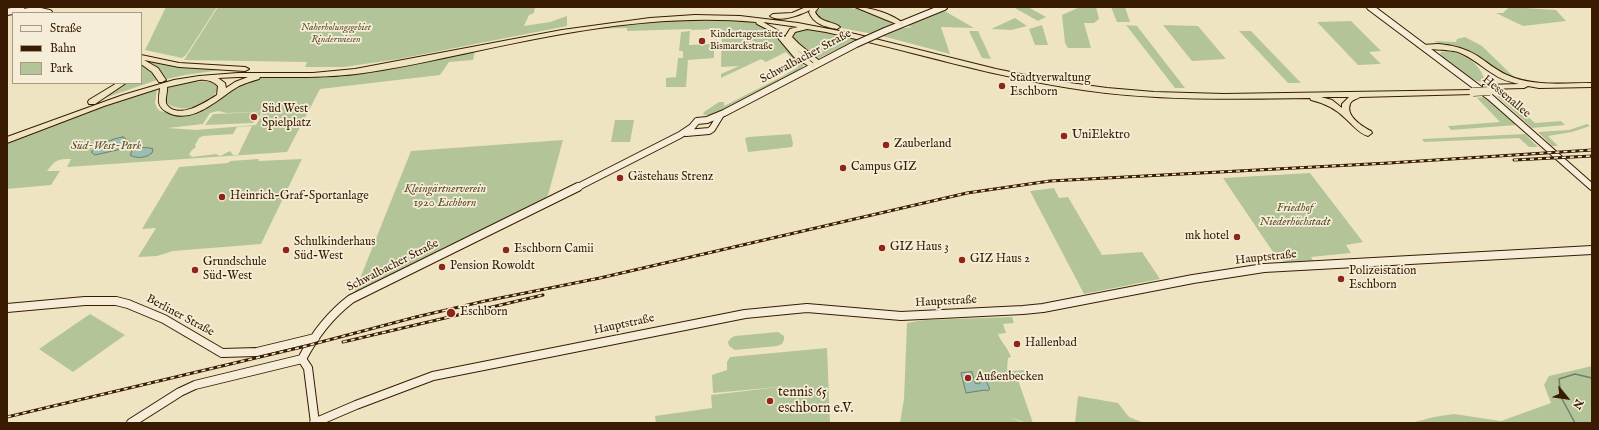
<!DOCTYPE html>
<html>
<head>
<meta charset="utf-8">
<style>
  body { margin:0 }
  #map { position:relative; width:1599px; height:430px; overflow:hidden; background:#efe4c2; font-family:"IM FELL English",serif }
  canvas { display:block }
  .frame { position:absolute; inset:0; border:8px solid #381b01; pointer-events:none }
  .legend { position:absolute; left:12px; top:12px; width:130px; height:72px; box-sizing:border-box; background:#f5edd7; border:1px solid #a99981; margin:0; padding:5px 7px; list-style:none; font-size:12px; color:#381b01 }
  .legend li { display:flex; align-items:center; gap:8px; height:20px }
  .legend b { width:20px; border:1px solid #a99981 }
  .north { position:absolute; left:1547px; top:378px; width:40px; height:40px; -webkit-text-stroke:3px #f5edd7; paint-order:stroke; rotate:119deg; font-size:11px; font-weight:700; line-height:16px; text-align:center; color:#381b01 }
  .north::after { content:''; display:block; margin:auto; width:14px; height:18px; background:#381b01; clip-path:polygon(50% 0,100% 100%,50% 72%,0 100%) }
</style>
</head>
<body>
<div id="map">
<canvas width="1599" height="430"></canvas>
<div class="frame"></div>
<ul class="legend">
<li><b style="height:5px;background:#f5edd7"></b>Straße</li>
<li><b style="height:5px;background:#381b01"></b>Bahn</li>
<li><b style="height:11px;background:#b3c598"></b>Park</li>
</ul>
<div class="north">N</div>
</div>
<script>
const ctx = document.querySelector('canvas').getContext('2d');
ctx.lineJoin = 'round';
function fill(path, color) { ctx.fillStyle = color; ctx.fill(path, 'evenodd'); }
function stroke(path, color, width, dash) { ctx.strokeStyle = color; ctx.lineWidth = width; ctx.lineCap = dash ? 'butt' : 'round'; ctx.setLineDash(dash || []); ctx.stroke(path); }
function write(font, color, halo, rows, align = 'center') {
  ctx.font = font + ' "IM FELL English",serif'; ctx.lineWidth = 3.5; ctx.setLineDash([]); ctx.textBaseline = 'middle'; ctx.strokeStyle = halo; ctx.fillStyle = color; for (const [text, x, y, turn = 0] of rows) {
    ctx.save(); ctx.translate(x, y); ctx.rotate((+turn || 0) * Math.PI / 180); ctx.textAlign = isNaN(turn) ? turn : align; if (halo) ctx.strokeText(text, 0, 0); ctx.fillText(text, 0, 0); ctx.restore();
  }
}
fill(new Path2D(`
  M 166,7 L 217,7 L 186,55 L 182,58 L 145,50 Z
  M 218,7 L 535,7 L 534,13 L 529,15 L 524,26 L 550,22 L 567,16 L 567,26 L 399,59 L 344,67 L 305,67 L 307,62 L 184,60 Z
  M 824,7 C 847,7 873,8 892,24 L 873,34 C 856,30 828,29 816,14 L 816,11 Z
  M 1013,7 L 1028,7 L 1046,17 L 1038,21 Z
  M 1080,7 L 1096,7 L 1099,19 L 1094,23 L 1084,23 L 1091,48 L 1068,48 L 1065,43 L 1062,15 Z
  M 1111,7 L 1125,7 L 1130,22 L 1117,22 Z
  M 1509,7 L 1556,10 L 1566,21 L 1523,26 L 1496,13 L 1503,13 Z
  M 943,10 L 974,28 L 941,27 L 950,54 L 882,36 L 898,29 L 912,27 L 909,26 L 909,24 Z
  M 1015,18 L 1027,26 L 1011,30 L 991,29 Z
  M 661,20 C 686,20 747,16 768,28 C 781,36 792,51 803,62 L 804,65 C 794,78 730,107 712,115 L 704,115 L 703,114 L 704,112 L 719,102 L 724,102 L 724,106 L 783,76 L 798,67 L 798,65 L 786,52 L 766,62 L 761,59 L 721,78 L 721,74 L 739,66 L 721,67 L 722,29 L 691,30 L 691,29 L 627,31 L 627,28 L 590,29 Z
  M 1351,21 L 1381,51 L 1369,52 L 1381,64 L 1358,65 L 1317,22 Z
  M 1042,25 L 1048,45 L 1035,45 L 1029,29 Z
  M 1126,25 L 1137,26 L 1185,88 L 1175,88 Z
  M 1163,25 L 1198,26 L 1226,59 L 1192,61 Z
  M 802,28 L 859,39 L 819,58 L 814,57 L 793,40 L 790,35 L 794,31 Z
  M 690,31 L 689,45 L 714,44 L 714,58 L 688,60 L 686,87 L 666,87 L 666,78 L 676,77 L 678,58 L 683,58 L 683,51 L 679,51 L 681,32 Z
  M 969,31 L 978,31 L 991,59 L 982,58 Z
  M 1239,31 L 1251,31 L 1301,83 L 1288,83 Z
  M 1465,37 L 1482,46 L 1517,80 L 1453,47 L 1440,44 L 1434,41 L 1456,42 L 1457,39 Z
  M 475,51 L 473,60 L 449,62 L 440,75 L 320,89 L 287,152 L 67,167 L 71,159 C 57,159 56,160 47,171 L 60,171 L 51,185 L 7,189 L 7,143 L 111,103 L 157,89 L 155,103 L 157,108 L 160,111 L 175,114 L 204,109 L 220,99 L 237,86 L 258,78 L 313,78 ZM 218,111 L 227,113 L 279,111 L 264,112 L 256,125 L 196,130 L 168,128 L 203,124 L 210,113 ZM 252,126 L 238,155 L 233,155 L 230,151 L 220,156 L 216,154 L 192,157 L 189,154 L 192,150 L 196,147 L 195,145 L 199,138 L 203,136 L 233,134 L 237,127 Z
  M 1448,51 C 1465,54 1478,62 1484,78 L 1481,82 C 1470,80 1444,64 1440,53 L 1441,52 Z
  M 147,61 L 190,68 L 229,69 L 185,75 L 167,79 L 159,68 Z
  M 141,64 L 154,75 L 157,80 L 99,100 L 125,83 L 141,83 Z
  M 207,81 L 215,84 L 218,89 C 210,106 183,114 168,104 L 167,100 L 168,87 L 194,82 Z
  M 1504,95 L 1535,123 L 1561,121 L 1565,125 L 1532,128 L 1497,96 Z
  M 1484,97 L 1516,125 L 1451,130 L 1448,126 L 1500,122 L 1477,98 Z
  M 262,112 L 258,119 L 253,123 L 205,125 L 213,114 Z
  M 615,120 L 634,120 L 630,142 L 611,142 Z
  M 1587,124 L 1590,126 L 1572,132 L 1548,136 L 1558,146 L 1552,146 L 1538,132 L 1569,130 Z
  M 791,134 L 793,144 L 792,147 L 748,152 L 745,138 L 748,137 Z
  M 1525,134 L 1538,147 L 1529,147 L 1519,138 L 1424,142 L 1422,139 Z
  M 563,140 L 548,195 L 543,201 L 357,293 L 355,291 L 411,151 Z
  M 259,159 L 258,161 L 302,159 L 261,244 L 173,251 L 157,256 L 138,257 L 156,228 L 142,229 L 179,167 L 228,163 L 230,161 Z
  M 1310,173 L 1363,242 L 1346,245 L 1351,253 L 1311,257 L 1314,262 L 1286,264 L 1273,252 L 1223,178 Z
  M 1054,188 L 1059,198 L 1068,197 L 1102,255 L 1142,252 L 1160,279 L 1084,294 L 1030,191 Z
  M 90,314 L 125,335 L 73,372 L 39,349 Z
  M 1012,317 L 1014,323 L 1003,324 L 1006,333 L 998,334 C 1002,344 1007,346 1011,357 L 1008,358 L 1007,369 L 1011,369 L 1012,371 L 1024,370 L 1026,376 L 1017,377 L 1033,423 L 1026,423 L 1010,417 L 1023,423 L 900,423 L 904,399 L 907,323 L 924,320 Z
  M 778,332 L 784,336 L 784,340 L 782,344 L 777,346 L 735,350 L 729,346 L 728,342 L 731,338 L 735,336 Z
  M 827,348 L 830,423 L 656,423 L 655,416 L 712,408 L 711,395 L 779,387 L 713,393 L 712,375 L 727,370 L 727,362 L 730,357 Z
  M 1592,366 L 1592,423 L 1411,423 L 1434,417 L 1454,414 L 1501,421 L 1551,403 L 1544,385 L 1549,376 Z
  M 1078,396 L 1118,403 L 1129,417 L 1144,423 L 1075,423 Z`), '#b3c598');
const water = new Path2D(`
  M 123,137 L 130,142 L 130,147 C 138,149 145,146 153,149 L 152,153 C 146,158 137,159 130,155 L 132,151 L 126,148 L 95,155 L 91,152 C 101,144 110,139 123,137 Z
  M 972,372 L 975,383 L 979,384 L 980,383 L 978,376 L 983,375 L 990,389 L 987,391 L 985,390 L 966,393 L 961,373 Z`);
fill(water, '#9abfb2');
stroke(water, '#737d6b', 1);
stroke(new Path2D(`
  M 1575,423 L 1561,397 L 1559,379 L 1575,374 L 1592,378`), '#737d6b', 1.5);
const secondaryFar1 = new Path2D(`
  M 1370,7 L 1490,97 L 1592,187
  M 7,12 L 21,9
  M 16,13 L 36,10 L 49,13
  M 885,31 L 944,7
  M 686,133 L 709,131 L 712,129 L 720,116
  M 576,188 L 680,135 L 692,127 L 697,121 L 707,120 L 724,113 L 856,44`);
const secondary = new Path2D(`
  M 7,308 L 85,301 L 116,301 L 128,304 L 164,319 L 222,353 L 257,352 L 315,338
  M 302,359 C 314,336 330,315 351,299 L 578,187
  M 302,359 L 308,368 L 315,423
  M 131,423 L 180,392 L 195,385 L 302,359
  M 314,423 L 356,405 L 433,376 L 745,314 L 807,308 L 901,316 L 1023,310 L 1043,308 L 1193,279 L 1264,268 L 1592,250`);
const highway = new Path2D(`
  M 806,7 L 819,7 L 815,12 C 820,23 833,21 840,27 L 837,29 C 826,27 813,24 809,12 L 810,10 C 800,15 779,23 770,16 L 773,14 L 792,13 Z
  M 855,7 C 870,7 893,14 904,24 L 901,26 L 899,25 Z
  M 695,15 L 740,16 L 798,23 L 855,34 L 996,69 L 1055,81 L 1107,88 L 1154,92 L 1224,94 L 1473,90 L 1477,92 L 1473,94 L 1360,97 C 1357,99 1351,100 1350,104 C 1345,116 1363,127 1371,131 L 1372,133 L 1368,136 C 1358,133 1353,125 1345,118 C 1335,108 1324,103 1311,100 L 1310,98 C 1235,99 1158,101 1083,90 C 996,78 912,51 826,32 L 807,29 L 795,32 L 792,37 L 799,44 L 822,63 L 818,65 L 815,65 L 796,49 L 815,64 L 815,68 L 812,68 L 794,57 L 773,32 L 757,24 L 756,22 C 661,13 565,32 472,52 C 434,60 395,69 356,74 C 324,78 292,77 260,77 L 259,79 C 252,81 245,83 239,86 C 218,98 193,126 167,112 C 156,106 159,99 160,88 L 104,106 L 7,143 L 7,137 L 123,95 L 174,80 L 199,76 L 238,73 L 313,73 L 355,69 L 562,30 L 650,18 ZM 763,22 L 798,27 L 790,29 L 785,37 L 777,30 ZM 238,77 L 248,77 L 235,82 L 226,88 L 225,83 L 218,78 ZM 199,80 C 206,79 213,81 218,86 L 217,95 C 206,102 179,120 167,105 C 164,101 168,91 167,87 ZM 1321,97 L 1349,97 L 1342,104 L 1342,108 L 1332,100 Z
  M 1438,44 C 1451,45 1464,48 1476,55 C 1486,61 1495,70 1507,75 C 1534,87 1564,83 1592,83 L 1592,87 L 1539,88 L 1528,86 L 1524,88 L 1483,89 L 1483,85 L 1486,85 L 1519,84 C 1511,82 1502,80 1495,75 C 1483,68 1472,57 1458,52 C 1449,49 1423,50 1418,47 L 1422,45 Z
  M 141,55 L 179,63 L 245,67 L 249,69 L 245,71 L 179,67 L 144,60 L 158,68 L 166,80 L 162,82 L 159,82 L 152,72 L 141,64 Z
  M 117,83 L 126,83 L 95,104 L 89,104 L 88,102 L 89,100 Z`);
stroke(secondaryFar1, '#381b01', 8);
stroke(secondary, '#381b01', 10);
stroke(highway, '#381b01', 2);
stroke(secondaryFar1, '#f5edd7', 6);
stroke(secondary, '#f5edd7', 8);
fill(highway, '#efe4c2');
const rail = new Path2D(`
  M 1514,160 L 1592,156
  M 343,342 L 543,295
  M 7,417 L 302,347 L 416,317 L 485,301 L 600,278 L 967,193 L 1050,181 L 1389,163 L 1592,150`);
stroke(rail, '#381b01', 3);
stroke(rail, '#f5edd7', 1.5, [4]);
const secondaryBridge = new Path2D(`
  M 856,44 L 885,31`);
const highwayBridge = new Path2D(`
  M 1473,92 L 1490,91`);
stroke(secondaryBridge, '#381b01', 8, []);
stroke(highwayBridge, '#381b01', 9, []);
stroke(secondaryBridge, '#f5edd7', 6);
stroke(highwayBridge, '#efe4c2', 8);
for (const [x, y, r, color] of [
  [702,41,4,"#8f2418"],
  [1002,86,4,"#8f2418"],
  [254,117,4,"#8f2418"],
  [1064,136,4,"#8f2418"],
  [886,145,4,"#8f2418"],
  [843,168,4,"#8f2418"],
  [620,178,4,"#8f2418"],
  [222,197,4,"#8f2418"],
  [1237,237,4,"#8f2418"],
  [882,248,4,"#8f2418"],
  [286,250,4,"#8f2418"],
  [506,250,4,"#8f2418"],
  [962,260,4,"#8f2418"],
  [442,267,4,"#8f2418"],
  [195,270,4,"#8f2418"],
  [1341,279,4,"#8f2418"],
  [451,313,5,"#8f2418"],
  [1017,344,4,"#8f2418"],
  [968,378,4,"#8f2418"],
  [770,401,4,"#8f2418"]
]) { const dot = new Path2D(); dot.arc(x, y, r, 0, 2 * Math.PI); ctx.fillStyle = color; ctx.fill(dot); stroke(dot, '#f5edd7', 1.5); }
write('italic 10px', '#5d4e2e', '#f5edd7', [
  ["Naherholungsgebiet",336,28],
  ["Rinderwiesen",336,40]
]);
write('10px', '#381b01', '#f5edd7', [
  ["Kindertagesstätte",710,35],
  ["Bismarckstraße",710,47]
], 'left');
write('12px', '#381b01', '#f5edd7', [
  ["Schwalbacher Straße",806,57,-28],
  ["Hessenallee",1506,97,40],
  ["Hauptstraße",1266,258,-6],
  ["Schwalbacher Straße",393,266,-27],
  ["Hauptstraße",946,302,-3],
  ["Berliner Straße",180,316,28],
  ["Hauptstraße",624,325,-12]
]);
write('12px', '#381b01', '#f5edd7', [
  ["Stadtverwaltung",1010,79],
  ["Eschborn",1010,93],
  ["Süd West",262,110],
  ["Spielplatz",262,124],
  ["UniElektro",1072,136],
  ["Zauberland",894,145],
  ["Campus GIZ",851,168],
  ["Gästehaus Strenz",628,178],
  ["Heinrich-Graf-Sportanlage",230,197],
  ["mk hotel",1229,237,"right"],
  ["Schulkinderhaus",294,243],
  ["Süd-West",294,257],
  ["GIZ Haus 3",890,248],
  ["Eschborn Camii",514,250],
  ["GIZ Haus 2",970,260],
  ["Grundschule",203,263],
  ["Süd-West",203,277],
  ["Pension Rowoldt",450,267],
  ["Polizeistation",1349,272],
  ["Eschborn",1349,286],
  ["Eschborn",460,313],
  ["Hallenbad",1025,344],
  ["Außenbecken",976,378]
], 'left');
write('italic 12px', '#5d4e2e', '#f5edd7', [
  ["Süd-West-Park",106,147],
  ["Kleingärtnerverein",445,190],
  ["1920 Eschborn",445,204],
  ["Friedhof",1295,209],
  ["Niederhöchstadt",1295,223]
]);
write('14px', '#381b01', '#f5edd7', [
  ["tennis 65",778,393],
  ["eschborn e.V.",778,409]
], 'left');
</script>
</body>
</html>
